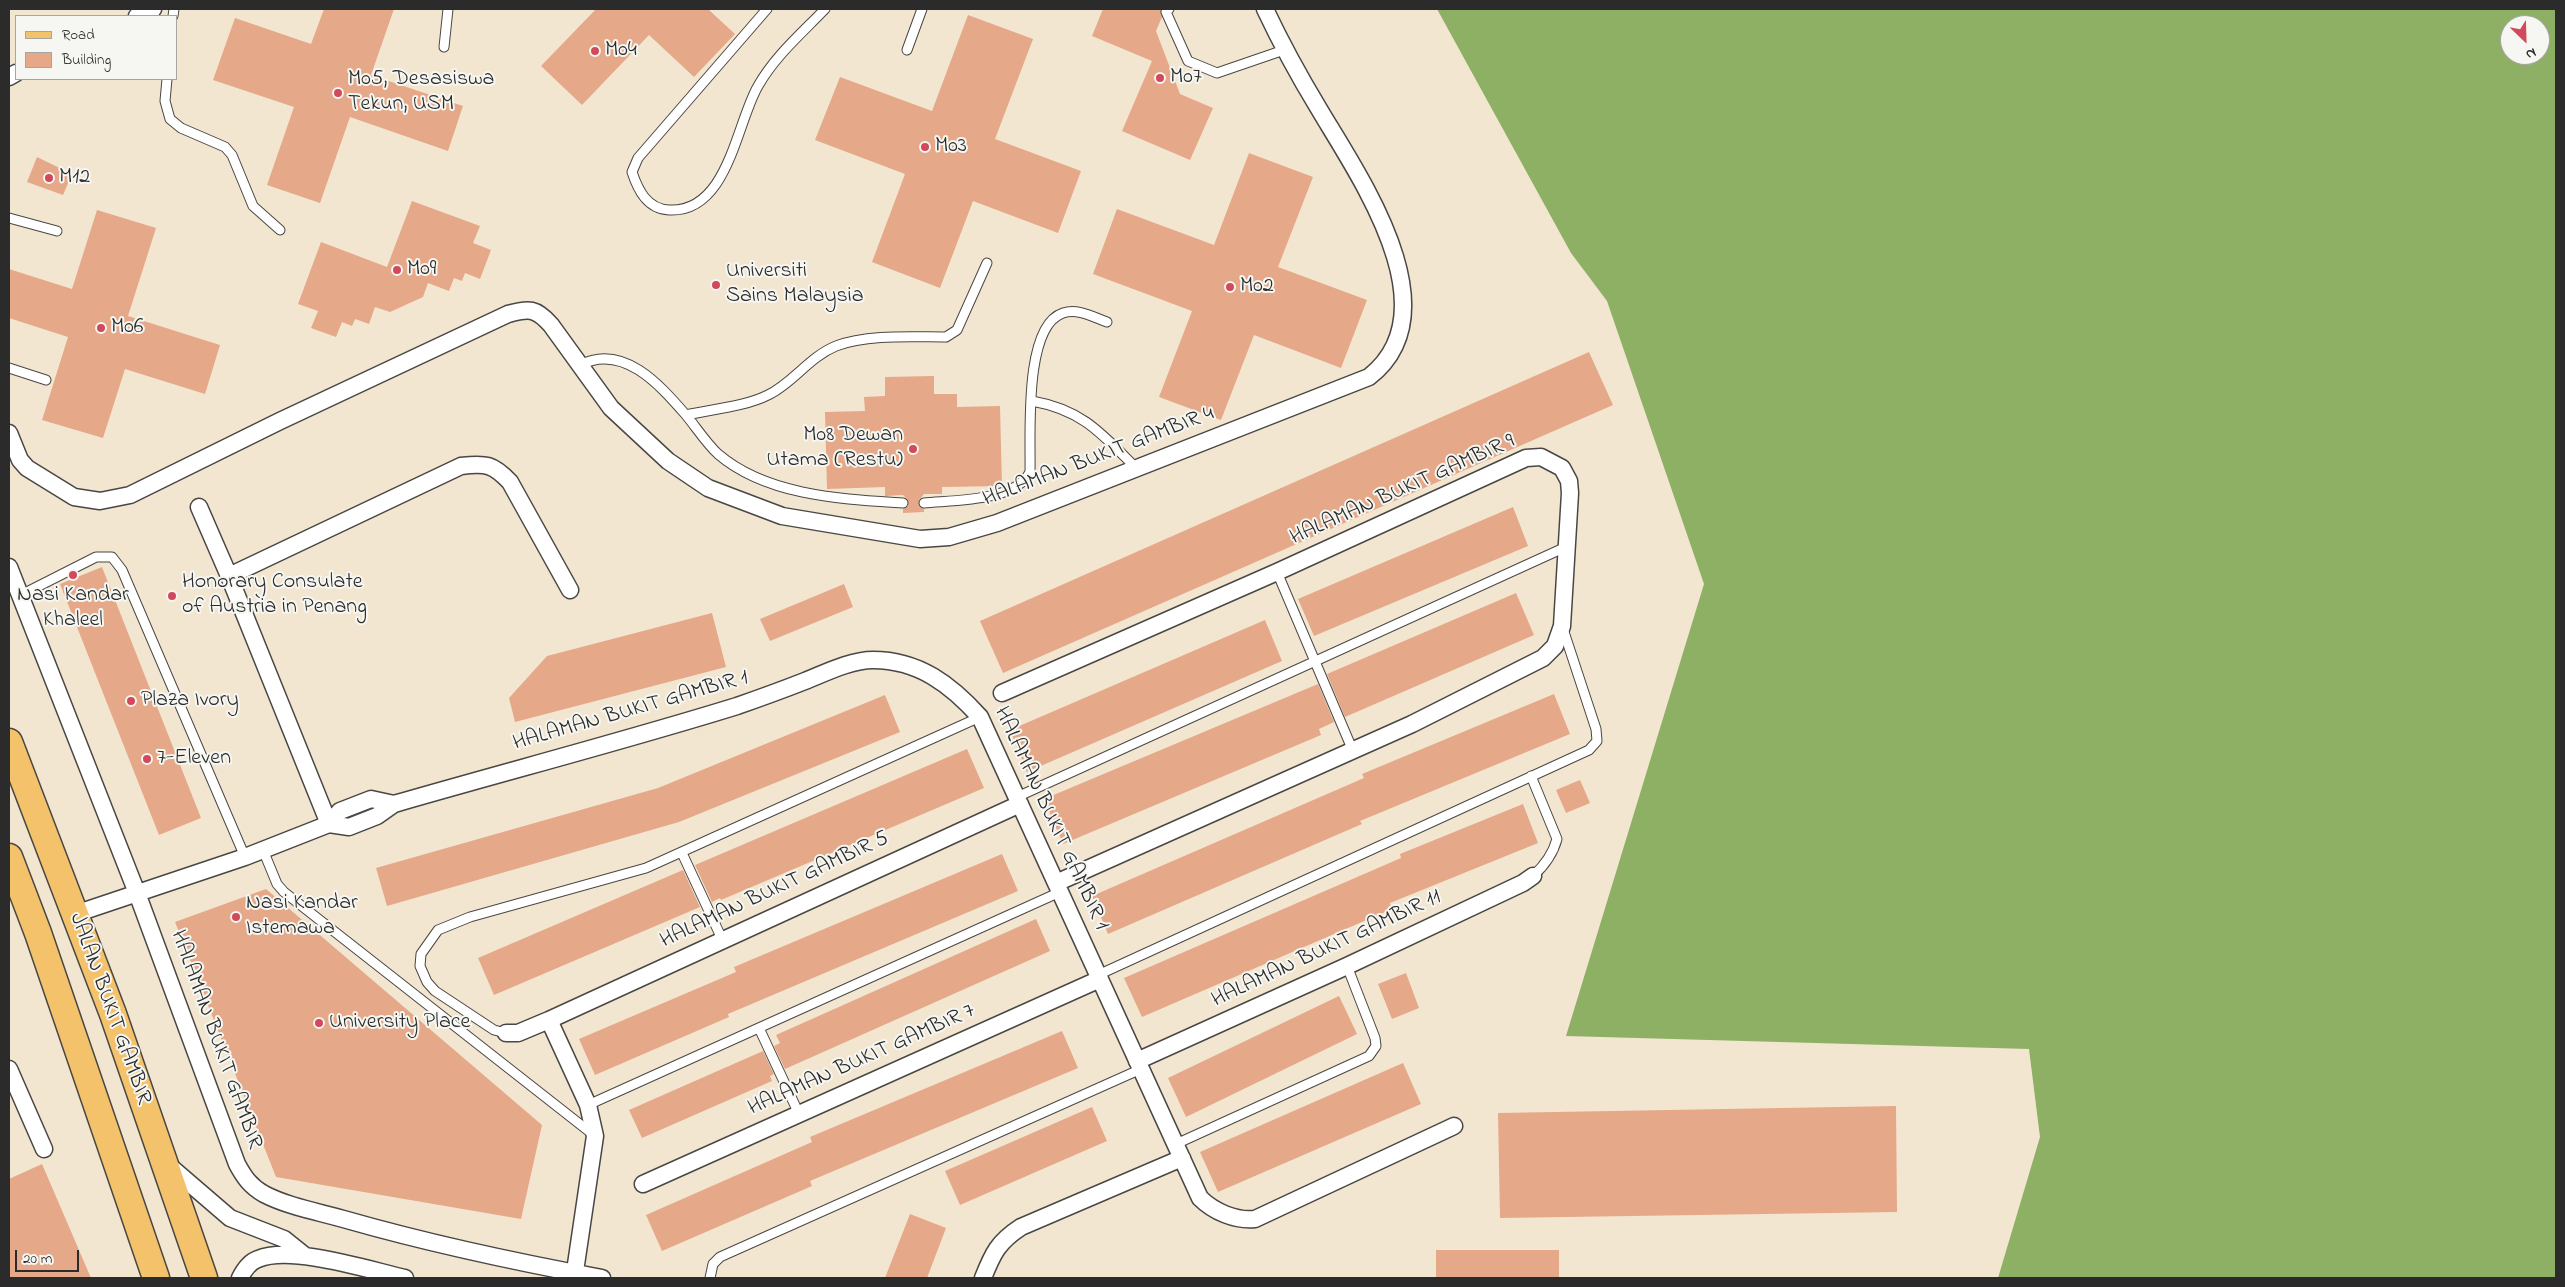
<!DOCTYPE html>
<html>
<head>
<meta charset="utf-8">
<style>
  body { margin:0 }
  #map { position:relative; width:2565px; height:1287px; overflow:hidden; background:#f3e6d1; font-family:"Indie Flower",sans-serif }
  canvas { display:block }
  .frame { position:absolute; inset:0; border:10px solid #2b2b2b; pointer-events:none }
  .legend { position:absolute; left:15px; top:15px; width:162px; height:65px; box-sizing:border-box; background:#f6f6f2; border:1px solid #a5a5a2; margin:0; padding:6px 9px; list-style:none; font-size:15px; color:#2b2b2b }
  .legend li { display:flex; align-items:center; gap:10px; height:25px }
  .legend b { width:25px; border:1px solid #a5a5a2 }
  .north { position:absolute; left:2500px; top:15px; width:50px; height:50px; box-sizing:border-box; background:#f6f6f2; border:1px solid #a5a5a2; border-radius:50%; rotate:156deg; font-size:14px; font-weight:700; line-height:20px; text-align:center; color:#2b2b2b }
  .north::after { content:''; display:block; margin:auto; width:18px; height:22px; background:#d1495b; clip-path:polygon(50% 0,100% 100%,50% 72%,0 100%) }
  .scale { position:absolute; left:15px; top:1250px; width:64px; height:22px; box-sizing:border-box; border:2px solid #2b2b2b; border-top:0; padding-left:6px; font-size:15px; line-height:18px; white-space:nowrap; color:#2b2b2b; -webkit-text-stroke:4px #f6f6f2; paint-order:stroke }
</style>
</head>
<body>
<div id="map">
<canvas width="2565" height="1287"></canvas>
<div class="frame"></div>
<ul class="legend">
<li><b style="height:6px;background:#f3c26a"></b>Road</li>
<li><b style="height:14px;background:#e5a888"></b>Building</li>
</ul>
<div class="north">N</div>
<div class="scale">20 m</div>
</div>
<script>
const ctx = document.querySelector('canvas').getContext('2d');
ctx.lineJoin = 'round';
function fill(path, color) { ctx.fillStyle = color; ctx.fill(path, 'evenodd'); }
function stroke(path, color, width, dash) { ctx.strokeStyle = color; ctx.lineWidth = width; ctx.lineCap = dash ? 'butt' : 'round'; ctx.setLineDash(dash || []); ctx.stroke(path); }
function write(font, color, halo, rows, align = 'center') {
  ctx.font = font + ' "Indie Flower",sans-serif'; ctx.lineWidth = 4; ctx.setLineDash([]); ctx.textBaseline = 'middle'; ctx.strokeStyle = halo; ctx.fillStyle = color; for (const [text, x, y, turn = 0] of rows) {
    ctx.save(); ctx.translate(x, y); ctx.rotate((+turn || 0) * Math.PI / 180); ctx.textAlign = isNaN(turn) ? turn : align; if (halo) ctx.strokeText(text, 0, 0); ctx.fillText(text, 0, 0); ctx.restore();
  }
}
fill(new Path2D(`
  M 1437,9 L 2556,9 L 2556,1278 L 1998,1278 L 2040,1137 L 2029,1049 L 1566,1036 L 1704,584 L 1607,301 L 1571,253 ZM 2510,25 L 2540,25 L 2540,55 L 2510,55 Z`), '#8db065');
fill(new Path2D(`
  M 324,9 L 394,9 L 371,75 L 463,106 L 448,151 L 350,117 L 320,203 L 267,185 L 294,107 L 213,80 L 235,18 L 311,44 Z
  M 596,9 L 708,9 L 735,34 L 694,77 L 649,35 L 582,105 L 541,66 Z
  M 1103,9 L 1161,9 L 1162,17 L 1156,31 L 1180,94 L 1213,108 L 1190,160 L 1122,131 L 1152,61 L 1092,36 Z
  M 968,15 L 1033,39 L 995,139 L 1081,171 L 1058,233 L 973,201 L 940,288 L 872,262 L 905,174 L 815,140 L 840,77 L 932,111 Z
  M 1249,153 L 1313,177 L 1278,267 L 1367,300 L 1341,368 L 1254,335 L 1221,420 L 1159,397 L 1192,311 L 1093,274 L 1117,209 L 1214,245 Z
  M 37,157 L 72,174 L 63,195 L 27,182 Z
  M 412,201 L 480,226 L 473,243 L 491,250 L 480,279 L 465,273 L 462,281 L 454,278 L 449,291 L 428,283 L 423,297 L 390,312 L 375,307 L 369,324 L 355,319 L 352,326 L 342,322 L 336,337 L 311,328 L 318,311 L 298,304 L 321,242 L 387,267 Z
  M 97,210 L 156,228 L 128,316 L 220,345 L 205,394 L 125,369 L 103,438 L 42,420 L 68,337 L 9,318 L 9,269 L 72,289 Z
  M 1589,352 L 1613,405 L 1003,673 L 980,621 Z
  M 934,376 L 934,394 L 957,394 L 957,407 L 1000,406 L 1002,486 L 942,487 L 942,494 L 924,494 L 919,500 L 919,506 L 924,509 L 924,512 L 903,513 L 903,509 L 908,506 L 908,500 L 903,495 L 885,496 L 885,487 L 827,489 L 825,412 L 865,411 L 864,397 L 885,396 L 885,377 Z
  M 1513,507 L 1528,546 L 1314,636 L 1298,599 Z
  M 102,567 L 201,818 L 159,835 L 60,584 Z
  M 844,584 L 853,607 L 770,641 L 760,619 Z
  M 1516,593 L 1534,635 L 1345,717 L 1327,674 Z
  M 712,613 L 726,667 L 515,722 L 509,698 L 547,656 Z
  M 1265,620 L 1282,661 L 1027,772 L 1010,730 Z
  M 1318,684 L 1334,722 L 1319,729 L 1321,735 L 1063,844 L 1044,799 Z
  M 1554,694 L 1570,734 L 1360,821 L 1362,824 L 1108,934 L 1092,896 L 1364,778 L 1362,774 Z
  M 885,695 L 900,732 L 679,822 L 387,906 L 376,868 L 658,788 Z
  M 967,749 L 984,788 L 721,900 L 720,898 L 712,902 L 695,865 Z
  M 1580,780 L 1590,803 L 1566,813 L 1556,790 Z
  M 1523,804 L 1538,843 L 1390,903 L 1392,909 L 1142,1017 L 1124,978 L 1401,858 L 1400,854 Z
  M 1002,854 L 1018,891 L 728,1014 L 729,1017 L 595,1075 L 579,1039 L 736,972 L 734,967 Z
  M 683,870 L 700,907 L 494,995 L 478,958 Z
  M 266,889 L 542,1125 L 521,1219 L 276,1177 L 175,922 Z
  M 1036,919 L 1050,951 L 785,1069 L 774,1046 L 780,1043 L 776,1035 Z
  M 1406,973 L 1419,1008 L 1392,1019 L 1378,984 Z
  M 1339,996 L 1357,1034 L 1186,1117 L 1168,1078 Z
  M 1062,1031 L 1078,1068 L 810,1181 L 812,1186 L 662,1251 L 646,1215 L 812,1142 L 810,1137 Z
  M 763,1051 L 774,1074 L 770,1076 L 772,1081 L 642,1138 L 629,1110 Z
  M 1403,1063 L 1421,1104 L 1218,1192 L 1200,1152 Z
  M 1896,1106 L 1897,1212 L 1500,1218 L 1498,1113 Z
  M 1092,1107 L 1107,1141 L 960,1205 L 945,1171 Z
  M 42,1164 L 91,1278 L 9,1278 L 9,1179 Z
  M 910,1214 L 946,1228 L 927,1278 L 885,1278 Z
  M 1436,1250 L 1559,1250 L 1559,1278 L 1436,1278 Z`), '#e5a888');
const service = new Path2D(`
  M 767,9 L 638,158 L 632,172 C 638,190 647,209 669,210 C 728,213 736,124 758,86 C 775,56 801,34 825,9
  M 1169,9 L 1166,12 L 1188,61 L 1217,73 L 1284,50
  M 173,16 L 174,9
  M 444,47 L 448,9
  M 907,50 L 922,9
  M 167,79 L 165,101 L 170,119 L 181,128 L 225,147 L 232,155 L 253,206 L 280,230
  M 9,218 L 57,231
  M 580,365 C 623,343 659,384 686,415 C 712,409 744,407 768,395 C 793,383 809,357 836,346 C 867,334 912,337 946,337 L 957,330 L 987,263
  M 9,368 L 46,380
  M 1032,401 C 1083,410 1102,434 1137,469
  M 686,415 C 696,427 706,443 718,454 C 767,496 842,499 903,503
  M 924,503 C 953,500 1015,502 1030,472 C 1031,437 1023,326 1063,313 C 1078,308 1093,317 1107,322
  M 1277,572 L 1353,751
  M 19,596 L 96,557 L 112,557 L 122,570 L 245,857
  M 1531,776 L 1557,839 C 1553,854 1544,866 1533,876
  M 1017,797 L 1568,546
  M 263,850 L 277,884 L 284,892 L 595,1136
  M 682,853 L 722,939
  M 1098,975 L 1589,750 L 1597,741 L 1596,729 L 1563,629
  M 759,1028 L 799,1114
  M 506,1033 L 494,1030 L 435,991 L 427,982 L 420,966 L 421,954 L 438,930 L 470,917 L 646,868 L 980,717
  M 588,1105 L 1060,892
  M 1176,1144 L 1369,1056 L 1376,1046 L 1375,1038 L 1347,966
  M 710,1278 L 713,1264 L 720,1257 L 1141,1069`);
const minor = new Path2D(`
  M 137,16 L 153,9
  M 9,77 L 16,73
  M 9,433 L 20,460 L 27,468 L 74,497 L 100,501 L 130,495 L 280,421 L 508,314 C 529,308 536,308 551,325 L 611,408 L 668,461 L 708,488 L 782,516 L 920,539 L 949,537 L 997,523 L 1369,377 C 1454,311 1358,175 1319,109 C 1299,76 1281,43 1265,9
  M 199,507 L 229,576 L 329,824
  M 9,567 L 137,893 L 237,1164 C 244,1177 250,1186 264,1194 C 289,1207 320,1212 347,1220 C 431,1244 516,1262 602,1278
  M 229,576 L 461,466 C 486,463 493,464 510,482 L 570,590
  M 1002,693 L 1277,572 L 1526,458 L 1541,457 L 1562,468 L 1569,481 L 1570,493 L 1562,626 L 1555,646 L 1543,658 L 1412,724 L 1056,883
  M 329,824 L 349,827 L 377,816 L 394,804 C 508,771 624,741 737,706 C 760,698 782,690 805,681 C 825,673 851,660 873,660 C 919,660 951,685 980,717 L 1200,1198 C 1214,1212 1236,1221 1255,1219 L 1454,1126
  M 75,914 L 245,857 L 329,824 L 340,811 L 371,799 L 394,804
  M 549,1020 L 588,1105 L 595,1136 L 574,1278
  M 506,1033 L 518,1033 L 549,1020 L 1020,804
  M 1137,1061 L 1347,966 L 1523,883 L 1533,876
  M 9,1069 L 44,1149
  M 166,1163 L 230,1218 L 284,1239 L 304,1255
  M 643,1184 L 1100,979
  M 240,1278 C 244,1270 249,1262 258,1259 C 291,1245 369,1270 405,1278
  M 983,1278 C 993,1253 998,1242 1021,1227 L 1182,1158`);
const primary = new Path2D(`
  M 9,742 L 113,1014 L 204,1278
  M 9,857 L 38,933 L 156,1278`);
stroke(service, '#494744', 11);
stroke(minor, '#494744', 19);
stroke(primary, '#494744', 29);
stroke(service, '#fff', 9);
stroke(minor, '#fff', 16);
stroke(primary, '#f3c26a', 26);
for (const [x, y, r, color] of [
  [595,51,5,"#d1495b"],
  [1160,78,5,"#d1495b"],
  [338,93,5,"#d1495b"],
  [925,147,5,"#d1495b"],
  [49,178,5,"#d1495b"],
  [397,270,5,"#d1495b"],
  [716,285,5,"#d1495b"],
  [1230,287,5,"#d1495b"],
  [101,328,5,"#d1495b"],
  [913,449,5,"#d1495b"],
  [73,575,5,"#d1495b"],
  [172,596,5,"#d1495b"],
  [131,701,5,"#d1495b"],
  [147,759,5,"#d1495b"],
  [236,917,5,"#d1495b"],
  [319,1023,5,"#d1495b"]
]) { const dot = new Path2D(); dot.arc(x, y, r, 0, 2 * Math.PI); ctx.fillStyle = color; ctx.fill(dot); stroke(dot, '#f6f6f2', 2); }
write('22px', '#2b2b2b', '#f6f6f2', [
  ["M04",605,51],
  ["M07",1170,78],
  ["M05, Desasiswa",348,80],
  ["Tekun, USM",348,105],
  ["M03",935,147],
  ["M12",59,178],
  ["M09",407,270],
  ["Universiti",726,272],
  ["Sains Malaysia",726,297],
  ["M02",1240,287],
  ["M06",111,328],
  ["M08 Dewan",903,436,"right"],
  ["Utama (Restu)",903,461,"right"],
  ["Honorary Consulate",182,583],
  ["of Austria in Penang",182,608],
  ["Nasi Kandar",73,596,"center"],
  ["Khaleel",73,621,"center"],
  ["Plaza Ivory",141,701],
  ["7-Eleven",157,759],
  ["Nasi Kandar",246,904],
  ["Istemawa",246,929],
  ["University Place",329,1023]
], 'left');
write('22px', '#2b2b2b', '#f6f6f2', [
  ["HALAMAN BUKIT GAMBIR 4",1099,458,-21],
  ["HALAMAN BUKIT GAMBIR 9",1403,491,-24],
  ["HALAMAN BUKIT GAMBIR 1",631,712,-16],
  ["HALAMAN BUKIT GAMBIR 1",1050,819,65],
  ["HALAMAN BUKIT GAMBIR 5",775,891,-25],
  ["HALAMAN BUKIT GAMBIR 11",1327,950,-25],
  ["JALAN BUKIT GAMBIR",109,1009,70],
  ["HALAMAN BUKIT GAMBIR",215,1040,70],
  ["HALAMAN BUKIT GAMBIR 7",862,1061,-24]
]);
</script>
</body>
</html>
